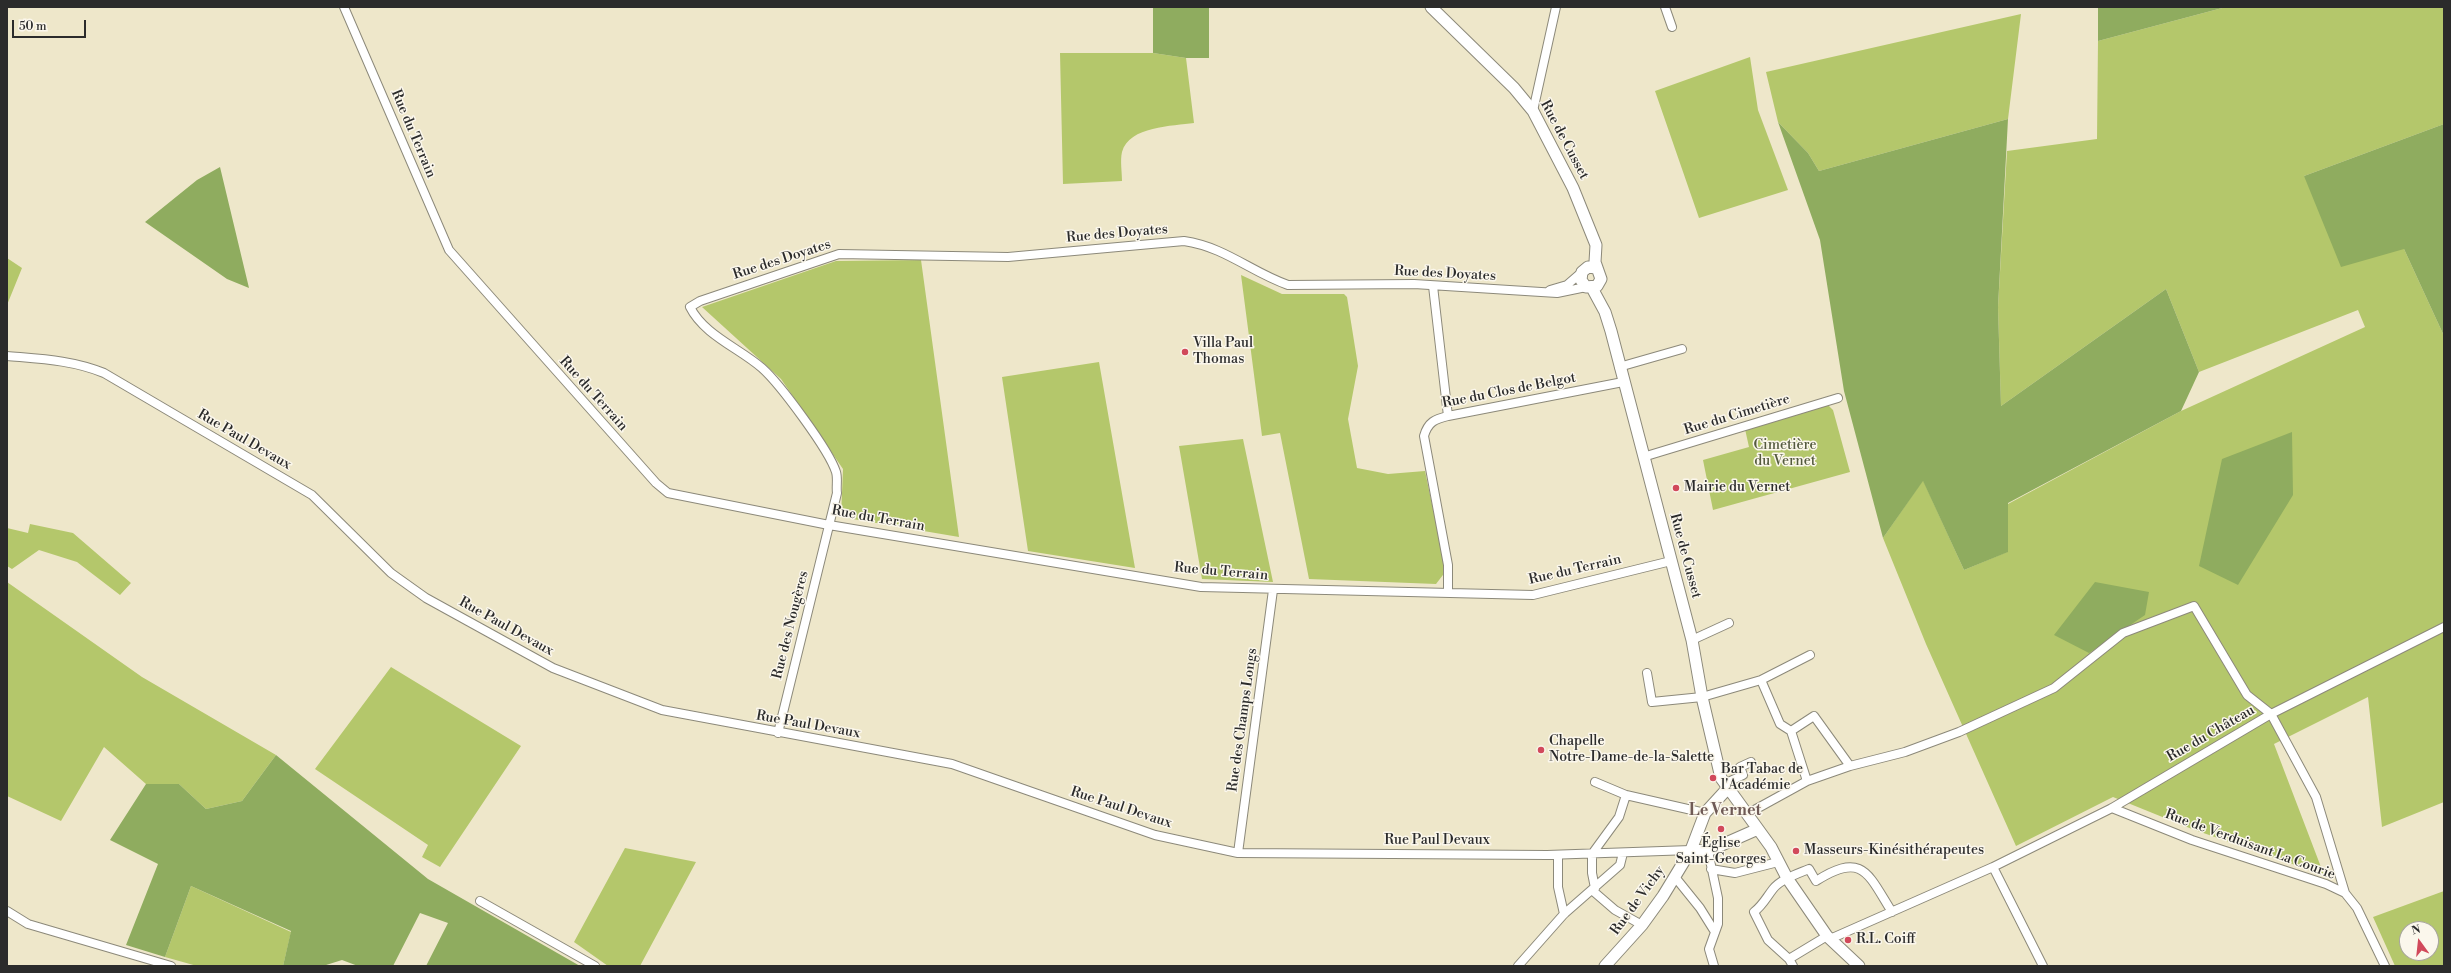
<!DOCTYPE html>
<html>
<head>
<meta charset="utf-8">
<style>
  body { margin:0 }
  #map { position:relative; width:2451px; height:973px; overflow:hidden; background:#eee7ca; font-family:"Libre Bodoni",serif }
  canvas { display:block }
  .frame { position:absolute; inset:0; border:8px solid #2b2b2b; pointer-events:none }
  .north { position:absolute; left:2399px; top:921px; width:40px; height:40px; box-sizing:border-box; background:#fbf7ec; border:1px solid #a8a59f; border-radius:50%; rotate:345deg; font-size:11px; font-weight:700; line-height:16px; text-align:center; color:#2b2b2b }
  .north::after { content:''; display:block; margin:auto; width:14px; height:18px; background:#d1495b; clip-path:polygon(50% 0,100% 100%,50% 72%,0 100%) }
  .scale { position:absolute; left:12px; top:20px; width:74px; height:18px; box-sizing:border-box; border:2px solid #2b2b2b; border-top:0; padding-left:5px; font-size:12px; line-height:14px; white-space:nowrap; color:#2b2b2b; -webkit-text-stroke:3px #fbf7ec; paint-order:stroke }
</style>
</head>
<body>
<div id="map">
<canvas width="2451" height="973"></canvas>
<div class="frame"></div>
<div class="north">N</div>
<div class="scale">50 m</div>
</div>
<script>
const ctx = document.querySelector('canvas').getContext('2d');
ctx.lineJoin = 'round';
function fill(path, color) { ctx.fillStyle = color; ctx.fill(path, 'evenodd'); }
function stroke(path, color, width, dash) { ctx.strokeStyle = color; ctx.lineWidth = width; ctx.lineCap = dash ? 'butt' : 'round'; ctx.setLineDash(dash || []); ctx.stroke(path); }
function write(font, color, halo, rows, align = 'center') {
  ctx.font = font + ' "Libre Bodoni",serif'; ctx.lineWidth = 3; ctx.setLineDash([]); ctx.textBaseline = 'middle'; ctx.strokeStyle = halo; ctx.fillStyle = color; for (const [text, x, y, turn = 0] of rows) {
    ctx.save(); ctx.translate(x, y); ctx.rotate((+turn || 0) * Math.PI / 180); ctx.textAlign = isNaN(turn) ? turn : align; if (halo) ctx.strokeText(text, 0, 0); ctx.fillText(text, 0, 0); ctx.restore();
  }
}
fill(new Path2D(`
  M 2226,7 L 2444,7 L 2444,124 L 2304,176 L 2404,249 L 2444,336 L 2444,802 L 2382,827 L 2368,697 L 2274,744 L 2324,875 L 2192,829 L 2113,797 L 2016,846 L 1926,644 L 1883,538 L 1923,480 L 1964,570 L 2007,552 L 2008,504 L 2181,411 L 2365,327 L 2358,310 L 2199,372 L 2166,289 L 2001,406 L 1998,307 L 2007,151 L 2097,139 L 2098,41 Z
  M 2021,14 L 2008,119 L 1819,171 L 1808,153 L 1778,122 L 1766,72 Z
  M 1060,53 L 1153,53 L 1186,58 L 1194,123 C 1173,126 1129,126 1122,152 C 1120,160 1122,172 1122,181 L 1063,184 Z
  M 1750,57 L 1758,110 L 1788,190 L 1699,218 L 1655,91 Z
  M 7,258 L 22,268 L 7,305 Z
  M 921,260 L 959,537 L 841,517 L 843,469 L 781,379 L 702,307 L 836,261 Z
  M 1241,275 L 1282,294 L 1344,294 L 1347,297 L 1358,366 L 1348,419 L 1357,468 L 1388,474 L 1425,471 L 1446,571 L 1436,584 L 1309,579 L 1280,433 L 1262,436 Z
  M 1099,362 L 1135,568 L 1028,551 L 1002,377 Z
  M 1828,405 L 1833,410 L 1850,472 L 1713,510 L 1703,460 L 1749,447 L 1745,429 Z
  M 1243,439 L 1273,582 L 1202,579 L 1179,446 Z
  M 30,524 L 73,533 L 131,583 L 120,595 L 77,562 L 39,550 L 12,569 L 7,566 L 7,528 L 28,533 Z
  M 7,582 L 142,677 L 276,755 L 242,801 L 206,809 L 179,784 L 146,784 L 104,747 L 61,821 L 7,796 Z
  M 391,667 L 521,746 L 440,867 L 422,857 L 428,845 L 315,769 Z
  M 625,848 L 696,862 L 640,966 L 608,966 L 574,942 Z
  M 191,886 L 291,932 L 283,966 L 197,966 L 165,957 Z
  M 2444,891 L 2444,966 L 2395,966 L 2373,917 ZM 2407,929 L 2431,929 L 2431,953 L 2407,953 Z`), '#b4c76b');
fill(new Path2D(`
  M 1153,7 L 1209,7 L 1209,58 L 1186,58 L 1153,53 Z
  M 2098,7 L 2226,7 L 2098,41 Z
  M 2008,119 L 1998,307 L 2001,406 L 2166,289 L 2199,372 L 2181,411 L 2008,503 L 2008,552 L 1964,570 L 1923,481 L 1883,538 L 1844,391 L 1820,240 L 1778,122 L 1808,153 L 1819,171 Z
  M 2444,124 L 2444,336 L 2404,249 L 2341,267 L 2304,176 Z
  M 220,167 L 249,288 L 227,279 L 145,222 L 197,180 Z
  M 2292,432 L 2293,495 L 2238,585 L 2199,566 L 2222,459 Z
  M 2095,582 L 2149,592 L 2145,615 L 2089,653 L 2054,635 Z
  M 276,755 L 428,879 L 580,966 L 426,966 L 448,923 L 420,913 L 393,966 L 358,966 L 342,960 L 323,966 L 283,966 L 291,931 L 191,886 L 165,957 L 126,945 L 158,864 L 110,840 L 146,784 L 179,784 L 206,809 L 242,801 Z`), '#8fac5f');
const street = new Path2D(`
  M 344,7 L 449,250 L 656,483 L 668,493 L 829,525 L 1201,587 L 1533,595 L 1671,561
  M 1665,7 L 1672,27
  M 1533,111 L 1556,7
  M 1433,286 L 1448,416
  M 1550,290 L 1567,285 L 1582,272
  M 7,356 C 41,359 72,360 104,373 L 312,495 L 391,573 L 426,598 L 553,668 L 662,710 L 952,764 L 1155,835 L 1238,853 L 1547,855 L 1691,850
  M 1619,367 L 1682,349
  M 1643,457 L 1838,398
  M 1448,592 L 1448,565 L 1424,436 C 1428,422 1435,419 1448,416 L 1623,382
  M 1692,640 L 1729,623
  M 1647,673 L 1652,702 L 1702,697 L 1761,680 L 1780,724 L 1791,731 L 1807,781
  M 1761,680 L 1810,655
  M 1791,731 L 1814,716 L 1850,766
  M 778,733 L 837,493 C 836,487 838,478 836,472 C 829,450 780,384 762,368 C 739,348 704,335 690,307 L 700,301 L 839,254 L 1008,257 L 1184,241 C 1225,247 1251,272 1288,285 L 1414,284 L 1557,293 L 1586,287
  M 1595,782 L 1626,795 L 1705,813
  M 1724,784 L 1743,775 L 1740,767 L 1751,762
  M 2112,808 L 2192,840 L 2326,884 L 2345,893 L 2357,908 L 2385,966
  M 1747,814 L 1807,781 L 1850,766 L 1905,752 L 1959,732 L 2054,688 L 2123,633 L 2194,606 L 2247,695 L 2271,714 L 2316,797 L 2345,893
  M 1708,851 L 1718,898 L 1718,924 L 1709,949 L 1714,966
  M 1238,853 L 1273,590
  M 1558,855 L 1558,887 L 1564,914
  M 1993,867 L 2043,966
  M 1711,869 L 1735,873 L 1778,862
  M 1675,877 L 1700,908 L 1715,932
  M 1595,888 L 1592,873 L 1592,854 L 1619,817 L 1626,795
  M 1593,891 L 1615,910 L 1642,925
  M 480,901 L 595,966
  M 7,911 L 28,924 L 171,966
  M 1830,939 L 1993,867 L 2112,808 L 2271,714 L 2444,627
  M 1789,959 L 1827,936
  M 1518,966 L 1564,914 L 1620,865 L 1623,853
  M 1793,966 L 1789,959 L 1768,940 L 1754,912 C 1763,905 1766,898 1773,889 C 1781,879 1797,874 1809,869 L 1816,881 C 1863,851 1868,874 1892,912`);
const secondary = new Path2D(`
  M 1431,7 L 1514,88 L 1533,111 L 1573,188 L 1596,245 L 1595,262 L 1601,279 L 1597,286 L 1586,287 L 1581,280 L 1582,272 L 1588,267 L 1596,268
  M 1592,288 L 1605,312 L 1611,331 L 1692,640 L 1702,697 L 1721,778 L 1771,847 L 1787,878 L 1827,936 L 1859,966
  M 1691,850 L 1708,851 L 1758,829
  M 1605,966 L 1642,925 L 1663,896 L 1691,850 L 1705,813 L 1727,789`);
stroke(street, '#8c897a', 10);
stroke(secondary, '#8c897a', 13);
stroke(street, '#fff', 8);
stroke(secondary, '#fff', 11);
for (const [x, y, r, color] of [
  [1185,352,4,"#d1495b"],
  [1676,488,4,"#d1495b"],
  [1541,750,4,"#d1495b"],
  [1713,778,4,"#d1495b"],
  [1721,829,4,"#d1495b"],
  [1796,851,4,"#d1495b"],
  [1848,940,4,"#d1495b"]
]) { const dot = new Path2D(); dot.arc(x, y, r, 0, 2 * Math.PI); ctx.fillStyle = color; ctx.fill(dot); stroke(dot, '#fbf7ec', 1.5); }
write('14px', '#2b2b2b', '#fbf7ec', [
  ["Rue du Terrain",413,134,67],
  ["Rue de Cusset",1564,140,62],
  ["Rue des Doyates",1117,234,-5],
  ["Rue des Doyates",782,260,-18],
  ["Rue des Doyates",1445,274,3],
  ["Rue du Clos de Belgot",1509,391,-11],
  ["Rue du Terrain",593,394,48],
  ["Rue du Cimetière",1737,415,-17],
  ["Rue Paul Devaux",244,440,30],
  ["Rue du Terrain",878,519,10],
  ["Rue de Cusset",1685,556,75],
  ["Rue du Terrain",1575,570,-13],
  ["Rue du Terrain",1221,572,5],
  ["Rue des Nougères",791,625,-76],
  ["Rue Paul Devaux",506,627,29],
  ["Rue des Champs Longs",1243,720,-82],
  ["Rue Paul Devaux",808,725,10],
  ["Rue du Château",2211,734,-30],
  ["Rue Paul Devaux",1121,808,18],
  ["Rue Paul Devaux",1437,841],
  ["Rue de Verduisant La Courie",2250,845,20],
  ["Rue de Vichy",1638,901,-54]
]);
write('14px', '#2b2b2b', '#fbf7ec', [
  ["Villa Paul",1193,344],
  ["Thomas",1193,360],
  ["Mairie du Vernet",1684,488],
  ["Chapelle",1549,742],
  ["Notre-Dame-de-la-Salette",1549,758],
  ["Bar Tabac de",1721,770],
  ["l'Académie",1721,786],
  ["Église",1721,844,"center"],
  ["Saint-Georges",1721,860,"center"],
  ["Masseurs-Kinésithérapeutes",1804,851],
  ["R.L. Coiff",1856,940]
], 'left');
write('14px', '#545a3e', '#fbf7ec', [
  ["Cimetière",1785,446],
  ["du Vernet",1785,462]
]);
write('bold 16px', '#6f5a56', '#fbf7ec', [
  ["Le Vernet",1725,811]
]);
</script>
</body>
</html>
